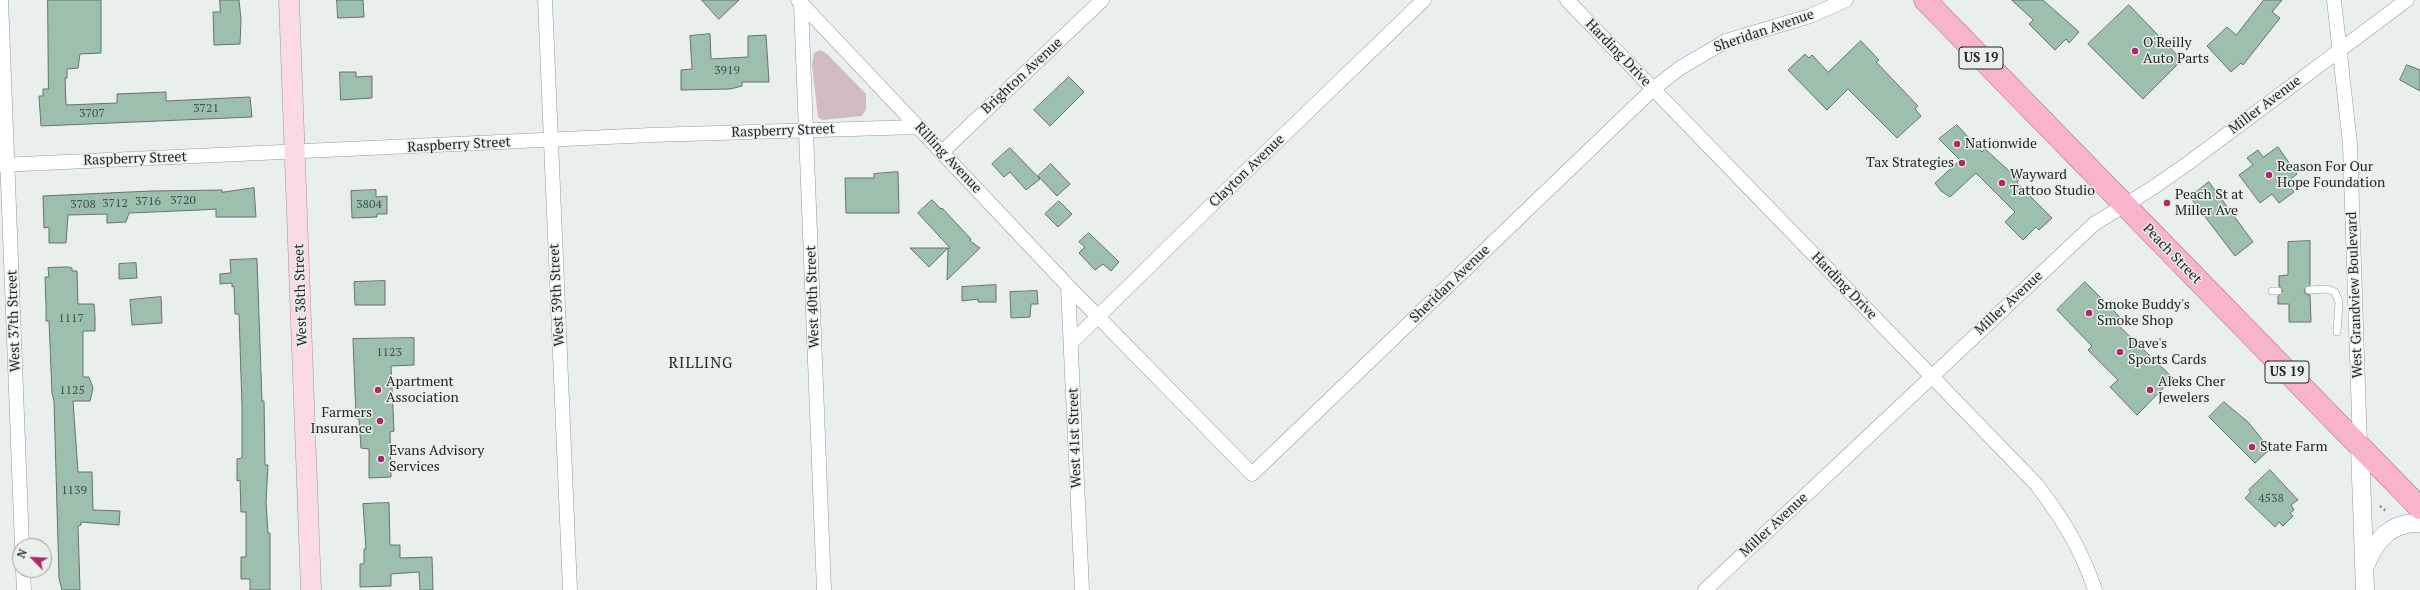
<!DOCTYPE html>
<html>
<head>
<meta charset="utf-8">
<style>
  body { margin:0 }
  #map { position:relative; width:2420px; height:590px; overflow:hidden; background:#e9efeb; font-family:"PT Serif",serif }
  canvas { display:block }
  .north { position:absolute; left:12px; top:538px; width:40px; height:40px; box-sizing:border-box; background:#e9efeb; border:1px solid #9a9f9c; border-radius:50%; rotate:294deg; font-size:11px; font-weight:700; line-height:16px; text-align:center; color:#242625 }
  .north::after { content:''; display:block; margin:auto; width:14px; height:18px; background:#b12767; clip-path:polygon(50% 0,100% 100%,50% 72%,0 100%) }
</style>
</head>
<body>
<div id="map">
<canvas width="2420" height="590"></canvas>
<div class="north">N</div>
</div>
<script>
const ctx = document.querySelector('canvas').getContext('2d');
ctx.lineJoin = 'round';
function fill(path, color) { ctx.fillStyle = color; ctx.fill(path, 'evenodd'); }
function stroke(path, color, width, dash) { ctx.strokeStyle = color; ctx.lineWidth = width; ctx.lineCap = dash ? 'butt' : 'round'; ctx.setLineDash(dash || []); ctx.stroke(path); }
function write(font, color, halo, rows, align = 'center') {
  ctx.font = font + ' "PT Serif",serif'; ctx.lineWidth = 3; ctx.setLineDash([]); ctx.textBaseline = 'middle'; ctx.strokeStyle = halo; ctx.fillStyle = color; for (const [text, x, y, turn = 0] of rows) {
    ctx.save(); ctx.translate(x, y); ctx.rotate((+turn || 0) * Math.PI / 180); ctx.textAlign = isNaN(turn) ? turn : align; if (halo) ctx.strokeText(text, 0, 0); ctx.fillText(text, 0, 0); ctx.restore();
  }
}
fill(new Path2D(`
  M 820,50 L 827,54 L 866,94 L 866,109 L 862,116 L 822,120 L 818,117 L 812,65 L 814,53 Z`), '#d2bac1');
const building = new Path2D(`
  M 48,0 L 101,0 L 101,53 L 80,54 L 78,68 L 67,69 L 67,78 L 65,78 L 66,105 L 117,103 L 117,94 L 166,92 L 166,101 L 250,97 L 252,117 L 41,126 L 39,96 L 43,96 L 43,89 L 48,89 Z
  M 220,0 L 239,0 L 241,19 L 240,44 L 214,45 L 213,12 L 220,12 Z
  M 337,0 L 363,0 L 364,17 L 338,18 Z
  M 702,0 L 739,0 L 719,19 Z
  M 2012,0 L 2043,0 L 2079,32 L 2069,43 L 2066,39 L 2055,50 L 2029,24 L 2033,20 Z
  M 2264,0 L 2282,0 L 2272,12 L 2280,18 L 2243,65 L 2241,63 L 2231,72 L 2207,46 L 2227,27 L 2236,35 Z
  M 2129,5 L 2182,60 L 2143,99 L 2088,44 Z
  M 710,34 L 711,59 L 748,57 L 748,36 L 766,35 L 769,82 L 742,82 L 742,86 L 730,89 L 681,90 L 681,70 L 692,69 L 690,36 Z
  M 1861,41 L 1879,60 L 1876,62 L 1918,106 L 1915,109 L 1921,116 L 1897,138 L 1848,89 L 1827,110 L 1788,70 L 1805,54 L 1809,58 L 1812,55 L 1828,72 Z
  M 2407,65 L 2420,70 L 2420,91 L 2400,80 Z
  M 340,72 L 356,72 L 356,77 L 372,76 L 372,98 L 341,100 Z
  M 1069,77 L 1084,92 L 1050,126 L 1034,110 Z
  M 1957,125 L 1982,152 L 1985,149 L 2019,180 L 2017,182 L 2023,189 L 2052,218 L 2039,230 L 2036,227 L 2023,240 L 2005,222 L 2015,212 L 1976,173 L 1950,197 L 1941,191 L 1935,183 L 1960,160 L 1939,139 Z
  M 2278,147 L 2297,174 L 2286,183 L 2294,192 L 2279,203 L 2272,194 L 2260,203 L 2239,175 L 2253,165 L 2247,158 L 2258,150 L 2263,157 Z
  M 1010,148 L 1040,179 L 1026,190 L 1010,172 L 1004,177 L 992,164 Z
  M 1051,164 L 1070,184 L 1057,196 L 1038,176 Z
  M 898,172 L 899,213 L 846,213 L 845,178 L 874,178 L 874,174 Z
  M 2209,182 L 2253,242 L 2235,256 L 2190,197 Z
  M 254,188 L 256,217 L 216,217 L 216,209 L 200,210 L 129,213 L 126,222 L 107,223 L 107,214 L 68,215 L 66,243 L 49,243 L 49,227 L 44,228 L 43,196 L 151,191 L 222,190 L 222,192 Z
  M 376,190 L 376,197 L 387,196 L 387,214 L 377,214 L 377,217 L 352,218 L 351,191 Z
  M 932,200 L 941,209 L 942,208 L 971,239 L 970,241 L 980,248 L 947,280 L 948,248 L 929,267 L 910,248 L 950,248 L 918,213 Z
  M 1059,201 L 1072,214 L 1058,227 L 1045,214 Z
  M 1089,233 L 1119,262 L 1111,271 L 1103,264 L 1095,270 L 1079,253 L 1085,247 L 1079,242 Z
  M 2310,241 L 2310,285 L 2304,290 L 2306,294 L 2310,295 L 2311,322 L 2289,322 L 2289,304 L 2278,304 L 2278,296 L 2283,291 L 2279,286 L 2279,276 L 2288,275 L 2288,242 Z
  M 257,259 L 262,401 L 264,401 L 265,465 L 268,465 L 266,502 L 268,533 L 270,533 L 270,590 L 250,590 L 250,579 L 241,579 L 241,557 L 246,557 L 246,512 L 241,512 L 240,480 L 237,481 L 237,459 L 242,458 L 242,406 L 239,314 L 235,314 L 234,286 L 232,287 L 232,283 L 220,284 L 220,274 L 231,273 L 230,260 Z
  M 136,263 L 137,278 L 119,279 L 119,264 Z
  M 68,267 L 72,268 L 72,271 L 77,271 L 78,304 L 94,304 L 95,317 L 95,331 L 83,331 L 83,377 L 89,377 L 93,388 L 90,401 L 73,401 L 78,472 L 92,472 L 93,510 L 120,511 L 119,525 L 81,522 L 81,525 L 78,526 L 80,590 L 62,590 L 59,578 L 54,401 L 52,393 L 49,321 L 46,321 L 46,306 L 45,277 L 49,277 L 48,268 Z
  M 385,281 L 385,305 L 355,305 L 354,282 Z
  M 2085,282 L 2120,317 L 2115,322 L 2173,378 L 2137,415 L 2110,387 L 2118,380 L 2088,350 L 2092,346 L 2057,310 Z
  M 996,285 L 996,302 L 978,302 L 978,299 L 962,301 L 962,287 Z
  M 1037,291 L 1038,304 L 1031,304 L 1030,317 L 1011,318 L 1010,292 Z
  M 161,297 L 162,323 L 132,325 L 130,300 Z
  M 414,338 L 414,365 L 391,366 L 394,431 L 390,432 L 391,477 L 369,478 L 369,449 L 361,448 L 359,419 L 356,418 L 353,339 Z
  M 2224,402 L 2248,422 L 2270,449 L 2255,463 L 2209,417 Z
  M 2270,470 L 2298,500 L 2291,505 L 2294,510 L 2290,513 L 2293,516 L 2283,526 L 2279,522 L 2275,527 L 2245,498 L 2251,492 L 2249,490 Z
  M 389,503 L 390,545 L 400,545 L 400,558 L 432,557 L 433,590 L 420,590 L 419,572 L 391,574 L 391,586 L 360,587 L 360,564 L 364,564 L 364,549 L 366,549 L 363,504 Z`);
fill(building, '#9cc0ac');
stroke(building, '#6b706d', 1);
const service = new Path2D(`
  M 2309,290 L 2327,289 L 2335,292 L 2339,302 L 2337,332
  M 2272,291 L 2278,291`);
const minor = new Path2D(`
  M 1,0 L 22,546
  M 545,0 L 570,590
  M 798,0 L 1068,286 L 1252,474 L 1653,89 L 1680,68 L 1726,41 L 1810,16 L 1846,0
  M 1567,0 L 2037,485 C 2063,520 2081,548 2095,590
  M 2334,0 L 2350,144 L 2360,447
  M 801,4 L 824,590
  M 942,152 L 1102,0
  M 0,165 L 651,135 L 918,127
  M 1068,286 L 1082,590
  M 1071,343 L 1238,179 L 1424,0
  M 23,570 L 24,590
  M 1705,590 L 2094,224 L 2151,189 L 2187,164 L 2407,0`);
const tertiary = new Path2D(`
  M 2360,447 L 2365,590
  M 2366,564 C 2376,539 2391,522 2420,523`);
const secondary = new Path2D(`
  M 289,0 L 311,590`);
const primary = new Path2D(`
  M 1925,0 L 2420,508`);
stroke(service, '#959b98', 8);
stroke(minor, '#959b98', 15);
stroke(tertiary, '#959b98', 19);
stroke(secondary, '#959b98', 21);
stroke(primary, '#ab607c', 23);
stroke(new Path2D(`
  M 2380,506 L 2387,512`), '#8b8f8d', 2.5, [2, 3]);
stroke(service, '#fff', 7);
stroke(minor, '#fff', 14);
stroke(tertiary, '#fff', 18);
stroke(secondary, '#fbd9e6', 20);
stroke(primary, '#f8b3cd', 22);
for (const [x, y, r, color] of [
  [2135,51,4,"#b12767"],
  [1957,144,4,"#b12767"],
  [1962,163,4,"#b12767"],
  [2269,175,4,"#b12767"],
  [2002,183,4,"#b12767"],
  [2167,203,4,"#b12767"],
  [2089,313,4,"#b12767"],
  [2120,352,4,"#b12767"],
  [378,390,4,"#b12767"],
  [2150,390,4,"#b12767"],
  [380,421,4,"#b12767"],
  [2252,447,4,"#b12767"],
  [381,459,4,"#b12767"]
]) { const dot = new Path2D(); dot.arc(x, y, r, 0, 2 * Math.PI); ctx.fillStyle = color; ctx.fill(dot); stroke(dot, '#e9efeb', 1.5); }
write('12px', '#424c47', null, [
  ["3919",727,71],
  ["3721",206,109],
  ["3707",92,114],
  ["3720",183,201],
  ["3716",148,202],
  ["3712",115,204],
  ["3708",83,205],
  ["3804",369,205],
  ["1117",71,319],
  ["1123",389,353],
  ["1125",72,391],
  ["1139",74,491],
  ["4538",2271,499]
]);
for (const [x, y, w] of [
  [1981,58,44],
  [2287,372,44]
]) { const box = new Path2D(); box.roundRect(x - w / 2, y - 11, w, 22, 3); ctx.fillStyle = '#e9efeb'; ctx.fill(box); stroke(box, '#242625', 1); }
write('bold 13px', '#242625', null, [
  ["US 19",1981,58],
  ["US 19",2287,372]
]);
write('14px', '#242625', '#e9efeb', [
  ["Sheridan Avenue",1764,31,-19],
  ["Harding Drive",1618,53,46],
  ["Brighton Avenue",1022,76,-43],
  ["Miller Avenue",2265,105,-37],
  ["Raspberry Street",783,131,-2],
  ["Raspberry Street",459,145,-3],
  ["Rilling Avenue",948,158,47],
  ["Raspberry Street",135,159,-2],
  ["Clayton Avenue",1247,171,-44],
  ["Peach Street",2172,254,46],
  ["Sheridan Avenue",1450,284,-44],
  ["Harding Drive",1844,286,46],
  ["West 38th Street",301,295,-92],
  ["West 39th Street",557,295,-93],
  ["West Grandview Boulevard",2355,295,-92],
  ["West 40th Street",813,297,-92],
  ["Miller Avenue",2009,303,-43],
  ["West 37th Street",14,321,-92],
  ["West 41st Street",1075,438,-92],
  ["Miller Avenue",1774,525,-43]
]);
write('14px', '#242625', '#e9efeb', [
  ["O'Reilly",2143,43],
  ["Auto Parts",2143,59],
  ["Nationwide",1965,144],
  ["Tax Strategies",1954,163,"right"],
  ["Reason For Our",2277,167],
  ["Hope Foundation",2277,183],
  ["Wayward",2010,175],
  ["Tattoo Studio",2010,191],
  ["Peach St at",2175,195],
  ["Miller Ave",2175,211],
  ["Smoke Buddy's",2097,305],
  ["Smoke Shop",2097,321],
  ["Dave's",2128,344],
  ["Sports Cards",2128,360],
  ["Apartment",386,382],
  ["Association",386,398],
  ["Aleks Cher",2158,382],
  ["Jewelers",2158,398],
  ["Farmers",372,413,"right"],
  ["Insurance",372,429,"right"],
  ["State Farm",2260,447],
  ["Evans Advisory",389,451],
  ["Services",389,467]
], 'left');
ctx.letterSpacing = '1px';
write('15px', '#242625', '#e9efeb', [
  ["RILLING",701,364]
]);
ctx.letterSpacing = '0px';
</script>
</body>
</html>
